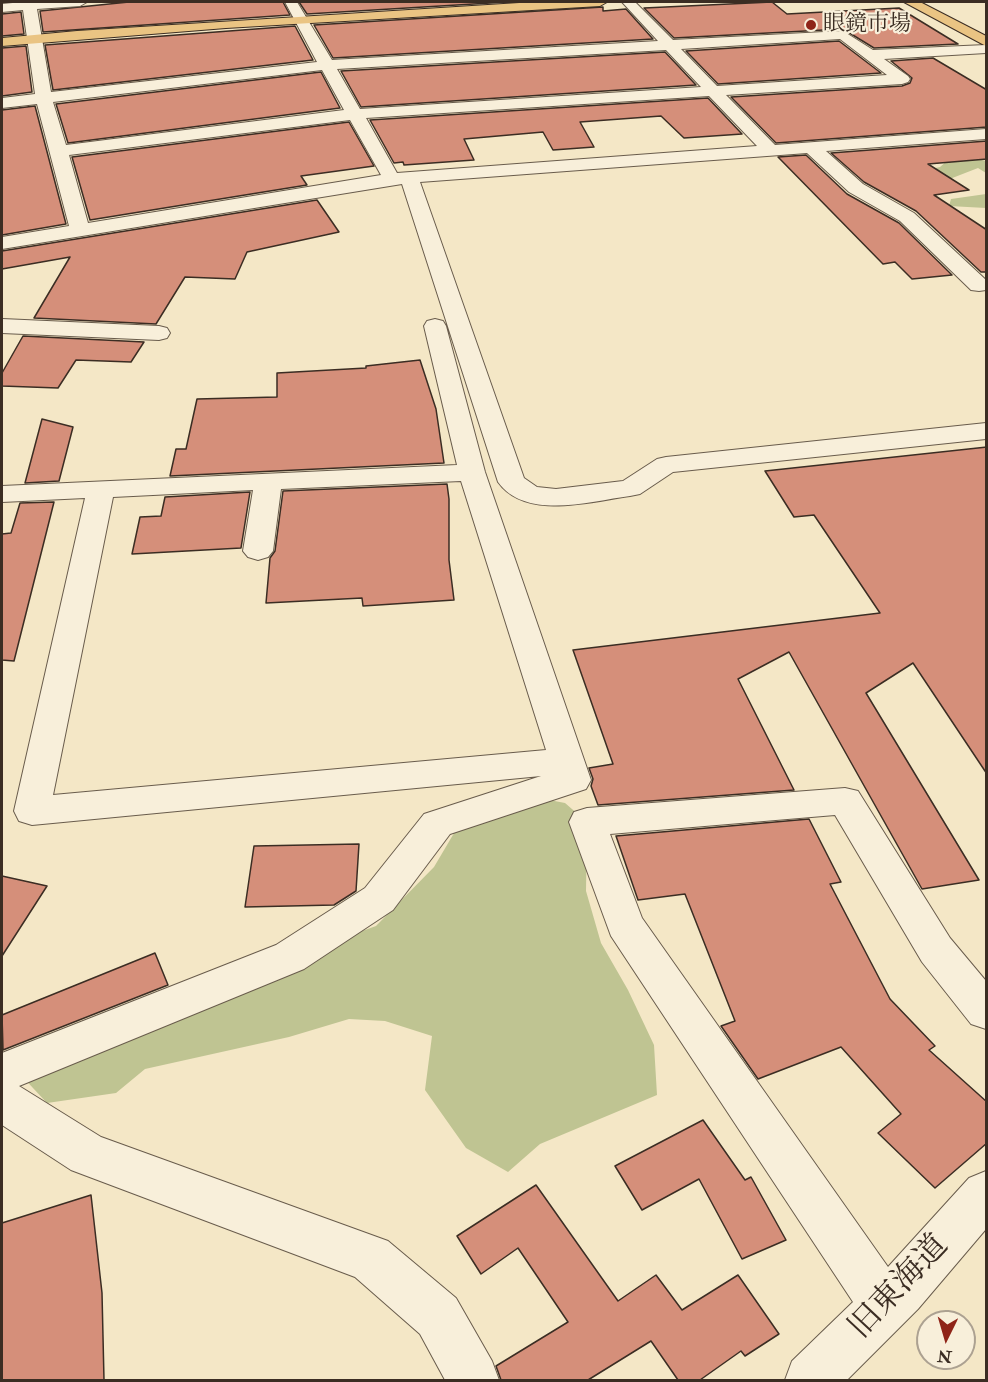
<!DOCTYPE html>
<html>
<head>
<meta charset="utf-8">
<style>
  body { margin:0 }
  #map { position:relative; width:988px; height:1382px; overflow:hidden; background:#f4e7c6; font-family:"IM FELL Double Pica",serif }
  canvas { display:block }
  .frame { position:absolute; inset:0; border:3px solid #3b2d23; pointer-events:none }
  .north { position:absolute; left:916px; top:1310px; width:60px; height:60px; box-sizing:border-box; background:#f8efda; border:2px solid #aca191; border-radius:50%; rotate:185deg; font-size:16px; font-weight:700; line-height:24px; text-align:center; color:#3b2d23 }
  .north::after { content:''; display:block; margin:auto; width:21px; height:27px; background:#8f2418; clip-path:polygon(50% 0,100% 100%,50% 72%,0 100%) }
</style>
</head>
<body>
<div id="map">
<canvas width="988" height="1382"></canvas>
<div class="frame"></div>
<div class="north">N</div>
</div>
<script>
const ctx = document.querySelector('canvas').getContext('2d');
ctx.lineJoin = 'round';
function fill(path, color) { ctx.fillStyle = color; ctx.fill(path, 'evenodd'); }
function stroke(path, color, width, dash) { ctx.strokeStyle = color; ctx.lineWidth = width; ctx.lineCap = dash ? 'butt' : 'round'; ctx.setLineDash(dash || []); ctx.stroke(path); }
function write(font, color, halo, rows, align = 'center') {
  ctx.font = font + ' "IM FELL Double Pica","Noto Serif JP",serif'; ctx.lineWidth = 4.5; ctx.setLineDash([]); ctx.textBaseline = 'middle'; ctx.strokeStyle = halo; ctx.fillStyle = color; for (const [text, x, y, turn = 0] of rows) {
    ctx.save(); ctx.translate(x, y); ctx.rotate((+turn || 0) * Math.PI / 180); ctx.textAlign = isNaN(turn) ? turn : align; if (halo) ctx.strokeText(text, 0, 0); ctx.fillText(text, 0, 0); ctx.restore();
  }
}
fill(new Path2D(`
  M 955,154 L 986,161 L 986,173 L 978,168 L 942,182 L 908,174 L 940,167 Z
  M 986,194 L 986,208 L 949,206 L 951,199 Z
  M 544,799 L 565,803 L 587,822 L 586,891 L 601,943 L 628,990 L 654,1045 L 657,1095 L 540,1144 L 508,1172 L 466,1148 L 425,1090 L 432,1036 L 385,1021 L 349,1019 L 289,1037 L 145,1069 L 116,1093 L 47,1103 L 19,1073 L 290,957 L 376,926 L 434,867 L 460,823 Z`), '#bfc492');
const building = new Path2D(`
  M 129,2 L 283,2 L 290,15 L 43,32 L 40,11 Z
  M 299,2 L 507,2 L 307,14 Z
  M 772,2 L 787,14 L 899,8 L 958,44 L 874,48 L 843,29 L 674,38 L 644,8 Z
  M 603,7 L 603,11 L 626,9 L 653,39 L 333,58 L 314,25 Z
  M 21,12 L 24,34 L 2,36 L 2,14 Z
  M 295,26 L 313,60 L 53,90 L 45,45 Z
  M 839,41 L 881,73 L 718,84 L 686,51 Z
  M 26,46 L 32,92 L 2,96 L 2,48 Z
  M 665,52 L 696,85 L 361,107 L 341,71 Z
  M 933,58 L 987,90 L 987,127 L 776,143 L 731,97 L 902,86 L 910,83 L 912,78 L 891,61 Z
  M 321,72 L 340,108 L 68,143 L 56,104 Z
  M 708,98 L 742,134 L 684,138 L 661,116 L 580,122 L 594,147 L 553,150 L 543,132 L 464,139 L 474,160 L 404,165 L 403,162 L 394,163 L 370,120 Z
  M 35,106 L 66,224 L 2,235 L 2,110 Z
  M 349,122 L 374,166 L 301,176 L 307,185 L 90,220 L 72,157 Z
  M 987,141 L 987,159 L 928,164 L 969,190 L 934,195 L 987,230 L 987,272 L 981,272 L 916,211 L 864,182 L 831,153 Z
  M 806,155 L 847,194 L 899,223 L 952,275 L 912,279 L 895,262 L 883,264 L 778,157 Z
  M 317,200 L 339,232 L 247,252 L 235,279 L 185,277 L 156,324 L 34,318 L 70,257 L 2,269 L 2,251 Z
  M 23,336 L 144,342 L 131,362 L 76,360 L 58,388 L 2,386 L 2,373 Z
  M 420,360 L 436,409 L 444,463 L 170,476 L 176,449 L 186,449 L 197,399 L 277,397 L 277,373 L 366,368 L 366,366 Z
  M 42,419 L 73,427 L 59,481 L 25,483 Z
  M 987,447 L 987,774 L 913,663 L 866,693 L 979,880 L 922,889 L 789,652 L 738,679 L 794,790 L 598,805 L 591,786 L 593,779 L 589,768 L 613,764 L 573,650 L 880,613 L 814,515 L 794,517 L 765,471 Z
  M 447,484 L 449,499 L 449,560 L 454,600 L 363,606 L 362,598 L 266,603 L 270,558 L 275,551 L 283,491 Z
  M 250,492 L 241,548 L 132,554 L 140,517 L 161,516 L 165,497 Z
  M 54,502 L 14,661 L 2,660 L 2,534 L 11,533 L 20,503 Z
  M 809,819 L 841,882 L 830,884 L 890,999 L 935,1046 L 929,1050 L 987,1102 L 987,1143 L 935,1188 L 878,1133 L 901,1114 L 841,1047 L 758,1079 L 721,1026 L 735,1021 L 685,894 L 638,900 L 616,836 Z
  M 359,844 L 356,891 L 334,905 L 245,907 L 254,846 Z
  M 2,876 L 47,886 L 2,956 Z
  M 155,953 L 168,985 L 3,1050 L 2,1015 Z
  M 703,1120 L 745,1180 L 751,1177 L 786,1240 L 742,1259 L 699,1179 L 642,1210 L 615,1166 Z
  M 536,1185 L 618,1301 L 656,1275 L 682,1310 L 738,1275 L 779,1334 L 745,1356 L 741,1351 L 700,1380 L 678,1380 L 651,1341 L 588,1380 L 501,1380 L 496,1366 L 568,1322 L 518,1248 L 481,1274 L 457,1236 Z
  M 91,1195 L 102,1293 L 104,1380 L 2,1380 L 2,1223 Z`);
fill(building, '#d58f7a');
stroke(building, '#3b2d23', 1.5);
const minor = new Path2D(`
  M 23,2 L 87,2 L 80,6 L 37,9 L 51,92 L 317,62 L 285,2 L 297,2 L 332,60 L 658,41 L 622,2 L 635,2 L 673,40 L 843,31 L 873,50 L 986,45 L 986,53 L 884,59 L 908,76 L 910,79 L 908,82 L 902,84 L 726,95 L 775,145 L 986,129 L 986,139 L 826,151 L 863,184 L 914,213 L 986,280 L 986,290 L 979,291 L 971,290 L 900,221 L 849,192 L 807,153 L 420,182 L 524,478 L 537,487 L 556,489 L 623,481 L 657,459 L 666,457 L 986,423 L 986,439 L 673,472 L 640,494 L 630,496 C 591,501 526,521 498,482 L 402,184 L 2,249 L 2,237 L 69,226 L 37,104 L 2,108 L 2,98 L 35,94 L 23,10 L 2,12 L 2,4 ZM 840,39 L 887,75 L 717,86 L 681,49 ZM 666,50 L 701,87 L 360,109 L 337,69 ZM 322,70 L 344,110 L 66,145 L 53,102 ZM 709,96 L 757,146 L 397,173 L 366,118 ZM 350,120 L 381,175 L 88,223 L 69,155 Z
  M 2,319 L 159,326 L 167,328 L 170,333 L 167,338 L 159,340 L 2,333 Z
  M 435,319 L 443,321 L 446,326 L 485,472 L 591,780 L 586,789 L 450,834 L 393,910 L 304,969 L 19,1086 L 101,1137 L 388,1241 L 456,1298 L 492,1361 L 499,1380 L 445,1380 L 420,1334 L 355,1277 L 71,1170 L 2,1125 L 2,1053 L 276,945 L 365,888 L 424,814 L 541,776 L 32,825 L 19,821 L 14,811 L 85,498 L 2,502 L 2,486 L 457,465 L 424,326 L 427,321 ZM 461,481 L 546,750 L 53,795 L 113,497 L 253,490 L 243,551 L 248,557 L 258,560 L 268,557 L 273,551 L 281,489 Z
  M 845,788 L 858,791 L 950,938 L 986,981 L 986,1029 L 971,1024 L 922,962 L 835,815 L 610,834 L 642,918 L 888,1267 L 969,1178 L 986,1171 L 986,1229 L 918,1309 L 847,1380 L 785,1380 L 792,1361 L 853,1302 L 611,936 L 569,822 L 574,812 L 587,808 Z`);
const major = new Path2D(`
  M 535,2 L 607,2 L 600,6 L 226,28 L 2,46 L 2,38 L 77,31 Z
  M 904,2 L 920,2 L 986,36 L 986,46 Z`);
stroke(minor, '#695c4c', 2);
stroke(major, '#3b2d23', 2);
fill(minor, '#f8efda');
fill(major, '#eac483');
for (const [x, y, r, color] of [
  [811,25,6,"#8f2418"]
]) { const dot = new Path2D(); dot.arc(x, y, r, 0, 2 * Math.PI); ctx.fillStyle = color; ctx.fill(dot); stroke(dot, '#f8efda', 2); }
write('22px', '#3b2d23', '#f8efda', [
  ["眼鏡市場",823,25]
], 'left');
write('32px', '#3b2d23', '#f8efda', [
  ["旧東海道",900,1288,-47]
]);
</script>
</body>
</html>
